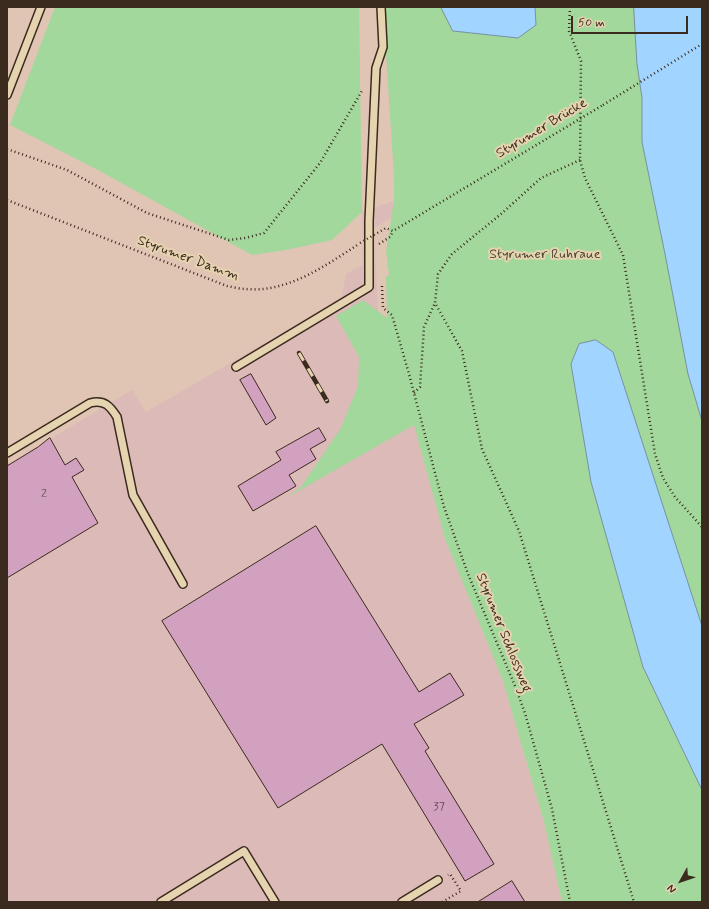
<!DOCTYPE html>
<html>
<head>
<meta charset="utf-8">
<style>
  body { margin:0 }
  #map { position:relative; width:709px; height:909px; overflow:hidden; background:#e0c4b4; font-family:Mynerve,sans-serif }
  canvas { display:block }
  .frame { position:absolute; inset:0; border:8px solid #3b2a1e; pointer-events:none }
  .north { position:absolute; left:661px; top:861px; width:40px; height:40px; -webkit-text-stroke:3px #e6d3b0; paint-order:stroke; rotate:230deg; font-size:11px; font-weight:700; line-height:16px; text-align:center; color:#3b2a1e }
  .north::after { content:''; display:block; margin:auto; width:14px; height:18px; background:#3b2a1e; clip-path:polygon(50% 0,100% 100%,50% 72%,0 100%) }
  .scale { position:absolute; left:571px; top:16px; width:117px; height:18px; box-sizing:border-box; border:2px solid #3b2a1e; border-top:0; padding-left:5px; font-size:12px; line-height:14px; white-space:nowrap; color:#3b2a1e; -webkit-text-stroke:3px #e6d3b0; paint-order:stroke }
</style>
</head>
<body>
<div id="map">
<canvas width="709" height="909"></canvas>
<div class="frame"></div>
<div class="north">N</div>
<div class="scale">50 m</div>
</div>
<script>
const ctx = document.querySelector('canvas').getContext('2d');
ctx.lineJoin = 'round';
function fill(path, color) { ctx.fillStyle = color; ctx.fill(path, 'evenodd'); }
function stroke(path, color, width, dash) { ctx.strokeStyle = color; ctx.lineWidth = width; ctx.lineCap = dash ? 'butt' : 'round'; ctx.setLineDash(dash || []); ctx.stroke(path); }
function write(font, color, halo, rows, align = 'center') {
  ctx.font = font + ' Mynerve,sans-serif'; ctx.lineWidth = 4; ctx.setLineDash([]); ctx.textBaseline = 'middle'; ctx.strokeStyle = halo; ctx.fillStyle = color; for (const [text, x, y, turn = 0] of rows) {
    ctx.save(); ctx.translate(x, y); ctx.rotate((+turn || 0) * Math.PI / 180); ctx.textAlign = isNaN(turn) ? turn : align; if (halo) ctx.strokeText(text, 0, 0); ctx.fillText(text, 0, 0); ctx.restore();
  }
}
fill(new Path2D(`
  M 394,201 L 392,217 L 374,228 L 378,312 L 387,318 L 417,437 L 445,539 L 503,681 L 544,822 L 562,902 L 7,902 L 7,465 L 132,390 L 146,412 L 342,298 L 346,274 L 363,265 L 362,212 Z`), '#dcbab7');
fill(new Path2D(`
  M 55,7 L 359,7 L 362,212 L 332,240 L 286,250 L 252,255 L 98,170 L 10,125 Z
  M 383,7 L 702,7 L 702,902 L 562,902 L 544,822 L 503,681 L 445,539 L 414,425 L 288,497 L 301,487 L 341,428 L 358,386 L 359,357 L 336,316 L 363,300 L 387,318 L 386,277 L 389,275 L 386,251 L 394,201 L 394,177 Z`), '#a2d89c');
const water = new Path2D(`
  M 441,7 L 535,7 L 536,25 L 518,38 L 453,31 Z
  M 634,7 L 702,7 L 702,421 L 688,374 L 665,254 L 642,142 L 642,98 L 637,64 Z
  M 596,340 L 613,352 L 702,626 L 702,790 L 643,667 L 591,482 L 571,364 L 579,344 Z`);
fill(water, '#a1d5ff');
stroke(water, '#7891a5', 1);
const building = new Path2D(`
  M 251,374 L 276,418 L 266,425 L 240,380 Z
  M 319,428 L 326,440 L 310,449 L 316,459 L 289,475 L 296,486 L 253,511 L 238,486 L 281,460 L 276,452 Z
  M 50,438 L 65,465 L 76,458 L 84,470 L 72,477 L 98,523 L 7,578 L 7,466 L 38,447 Z
  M 316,526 L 419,692 L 450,673 L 464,695 L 414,724 L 429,748 L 425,751 L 494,864 L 465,881 L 382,744 L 278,808 L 162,621 Z
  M 512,881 L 525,902 L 478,902 Z`);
fill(building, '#d2a1bf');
stroke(building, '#3b2a1e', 1);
const service = new Path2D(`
  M 7,95 L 41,7
  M 236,367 L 369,287 L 369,221 L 376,68 L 383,47 L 381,7
  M 7,453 L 90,403 C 104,399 110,406 117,417 L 133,495 L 183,584
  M 161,902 L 244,851 L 275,902
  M 402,902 L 438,880`);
stroke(service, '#3b2a1e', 10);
stroke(new Path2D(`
  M 570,7 L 569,31 L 581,61 L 580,160 L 585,178 L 623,255 L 655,454 L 663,478 L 675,497 L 702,527
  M 603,105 L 702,44
  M 7,149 L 67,170 L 147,213 L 229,240 L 245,238 L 264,233 L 320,163 L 363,89
  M 580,160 L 541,178 L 501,214 L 452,254 L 438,274 L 435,303 L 462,351 L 482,449 L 519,531 L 634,902
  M 7,200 L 227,286 C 233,287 240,289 246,289 C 288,293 326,265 359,244
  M 379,244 L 390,237 L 393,231
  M 382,286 L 383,308 L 392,315 L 409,374 L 444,507 L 468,574 L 515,686 L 525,713 L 552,809 L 570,902
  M 414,393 L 420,387 L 424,327 L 435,303
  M 442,902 L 461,891 L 450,874 L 448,875`), '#3b2a1e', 2.5, [1, 3]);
stroke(service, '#e6d3b0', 7);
const rail = new Path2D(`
  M 299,353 L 327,401`);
stroke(rail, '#3b2a1e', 4.5);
stroke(rail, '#e6d3b0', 3, [9]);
stroke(new Path2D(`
  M 360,243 L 386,228 L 393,231 L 603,105`), '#3b2a1e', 2.5, [1, 3]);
write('12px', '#614846', null, [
  ["2",44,494],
  ["37",439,807]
]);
write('14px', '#3b2a1e', '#e6d3b0', [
  ["Styrumer Brücke",542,129,-31],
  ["Styrumer Damm",188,259,20],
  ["Styrumer Schlossweg",503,633,68]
]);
write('14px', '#4a4431', '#e6d3b0', [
  ["Styrumer Ruhraue",545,255]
]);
</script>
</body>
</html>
